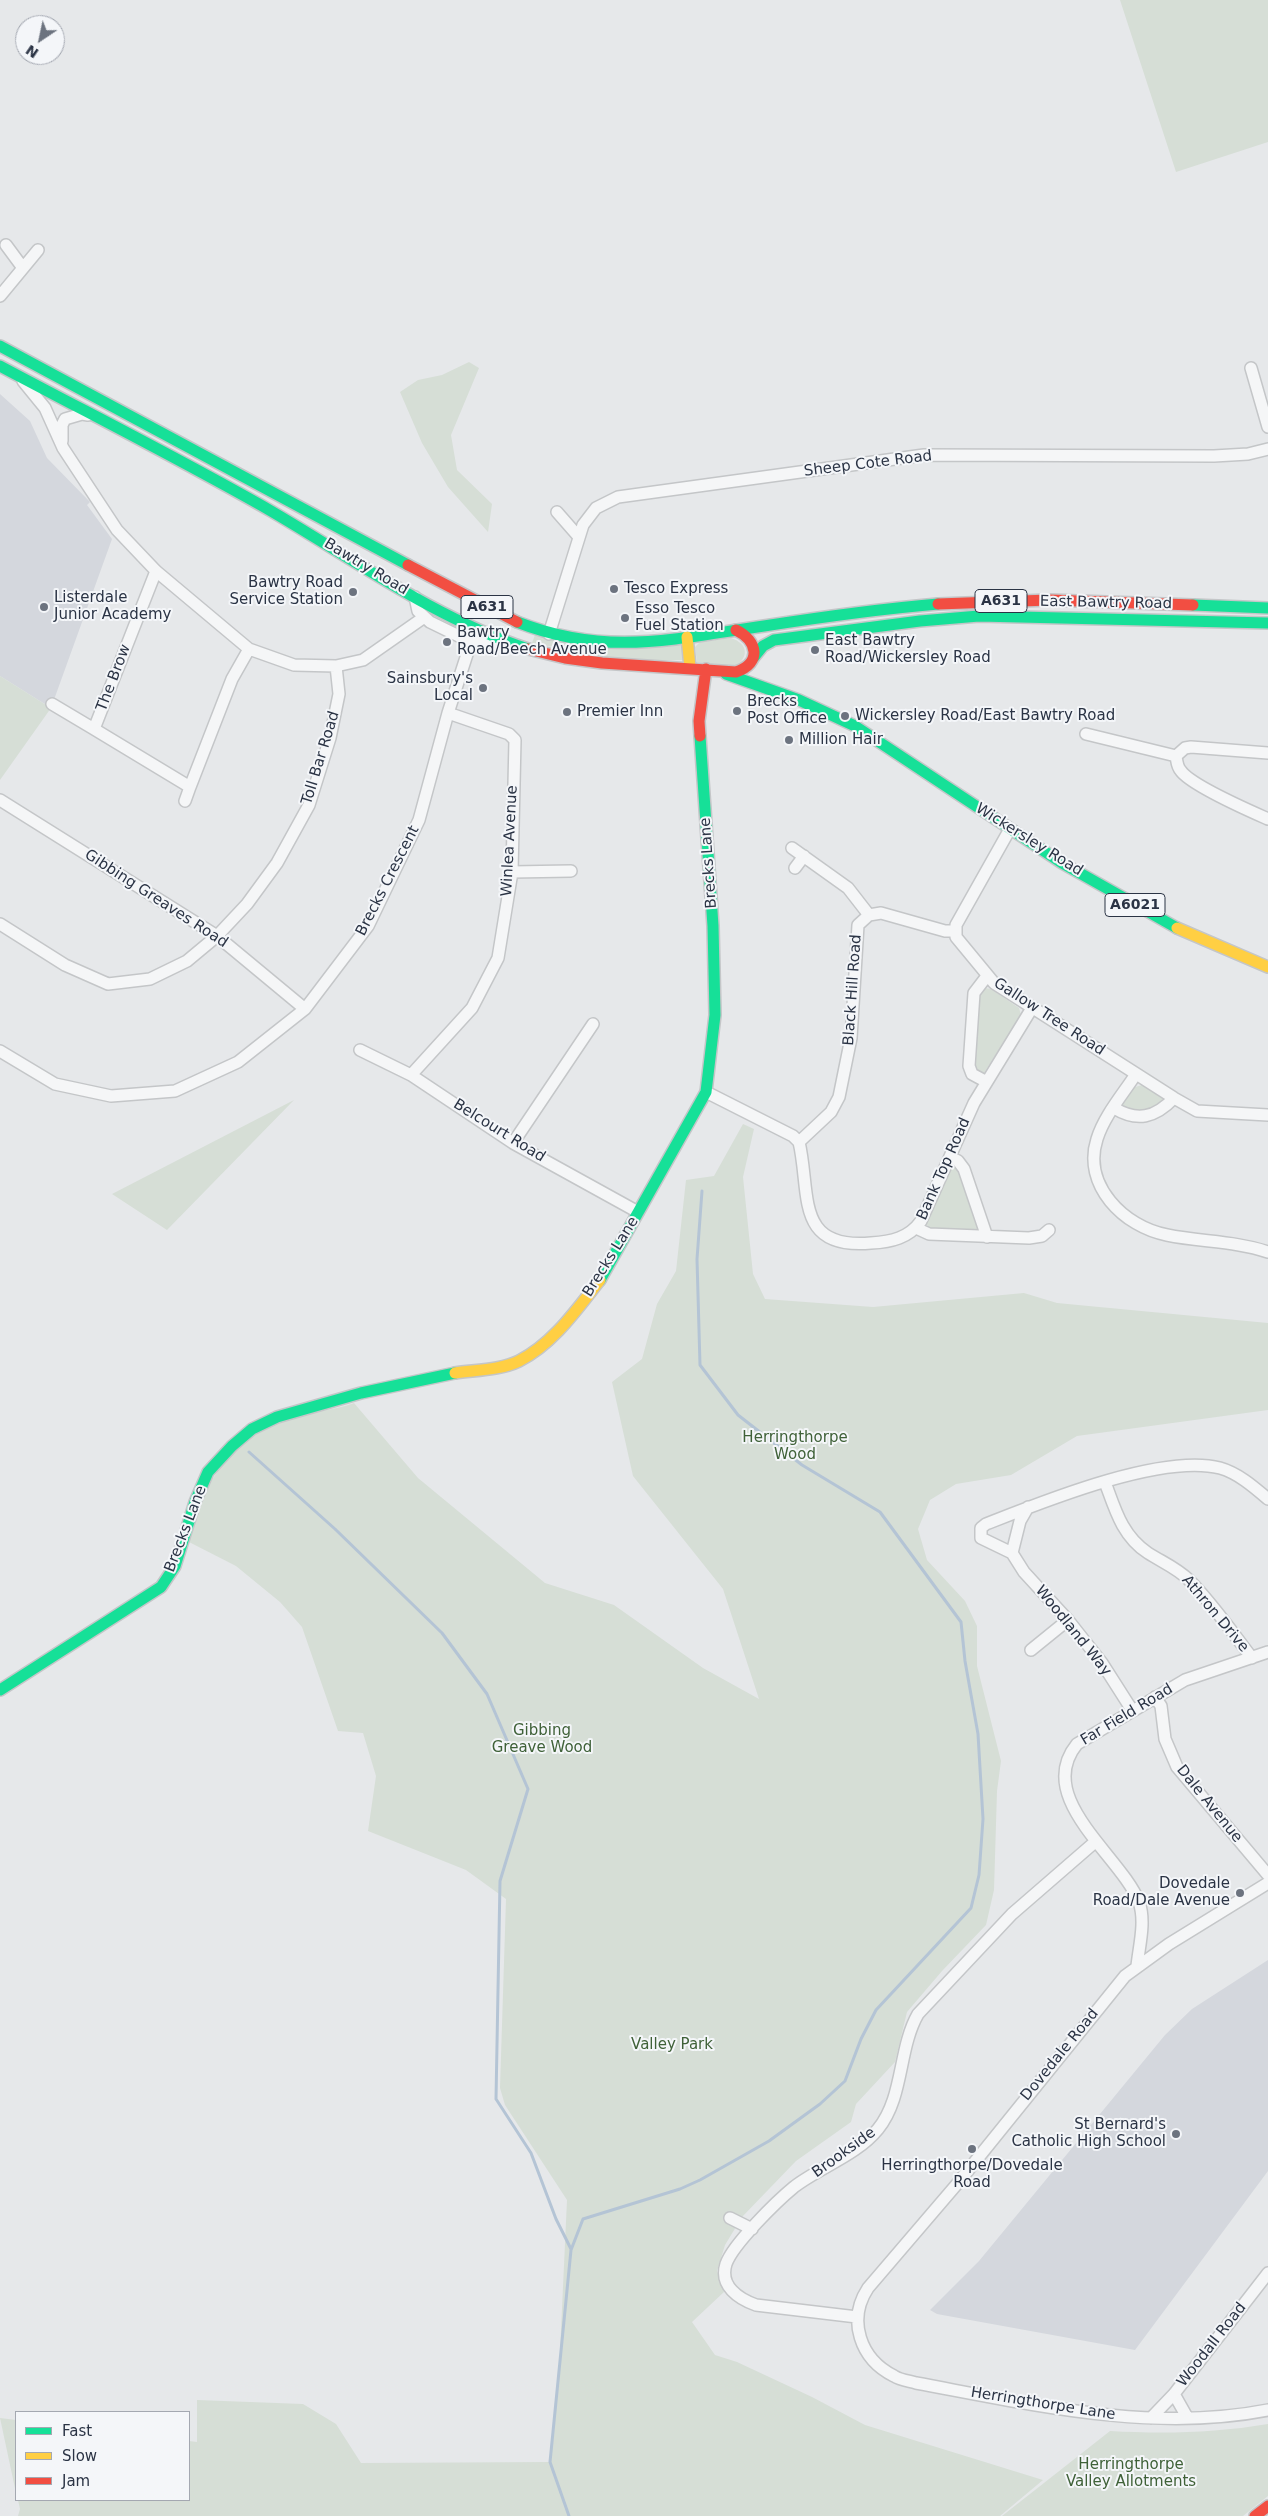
<!DOCTYPE html>
<html>
<head>
<meta charset="utf-8">
<style>
  body { margin:0 }
  #map { position:relative; width:1268px; height:2516px; overflow:hidden; background:#e6e8ea; font-family:"DejaVu Sans",sans-serif }
  canvas { display:block }
  .legend { position:absolute; left:15px; top:2411px; width:175px; height:90px; box-sizing:border-box; background:#f4f6f9; border:1px solid #a4a8b1; margin:0; padding:6px 9px; list-style:none; font-size:15px; color:#2b3445 }
  .legend li { display:flex; align-items:center; gap:10px; height:25px }
  .legend b { width:25px; border:1px solid #a4a8b1 }
  .north { position:absolute; left:15px; top:15px; width:50px; height:50px; box-sizing:border-box; background:#f4f6f9; border:1px solid #a4a8b1; border-radius:50%; rotate:214deg; font-size:14px; font-weight:700; line-height:20px; text-align:center; color:#2b3445 }
  .north::after { content:''; display:block; margin:auto; width:18px; height:22px; background:#6c737f; clip-path:polygon(50% 0,100% 100%,50% 72%,0 100%) }
</style>
</head>
<body>
<div id="map">
<canvas width="1268" height="2516"></canvas>
<ul class="legend">
<li><b style="height:6px;background:#16e098"></b>Fast</li>
<li><b style="height:6px;background:#ffcf43"></b>Slow</li>
<li><b style="height:6px;background:#f24e42"></b>Jam</li>
</ul>
<div class="north">N</div>
</div>
<script>
const ctx = document.querySelector('canvas').getContext('2d');
ctx.lineJoin = 'round';
function fill(path, color) { ctx.fillStyle = color; ctx.fill(path, 'evenodd'); }
function stroke(path, color, width, dash) { ctx.strokeStyle = color; ctx.lineWidth = width; ctx.lineCap = dash ? 'butt' : 'round'; ctx.setLineDash(dash || []); ctx.stroke(path); }
function write(font, color, halo, rows, align = 'center') {
  ctx.font = font + ' "DejaVu Sans",sans-serif'; ctx.lineWidth = 4; ctx.setLineDash([]); ctx.textBaseline = 'middle'; ctx.strokeStyle = halo; ctx.fillStyle = color; for (const [text, x, y, turn = 0] of rows) {
    ctx.save(); ctx.translate(x, y); ctx.rotate((+turn || 0) * Math.PI / 180); ctx.textAlign = isNaN(turn) ? turn : align; if (halo) ctx.strokeText(text, 0, 0); ctx.fillText(text, 0, 0); ctx.restore();
  }
}
fill(new Path2D(`
  M 0,394 L 30,421 L 47,458 L 90,502 L 87,505 L 112,539 L 51,708 L 0,676 Z
  M 1268,1960 L 1268,2171 L 1135,2350 L 937,2314 L 930,2310 L 979,2261 L 1165,2035 L 1192,2009 Z`), '#d4d7dd');
fill(new Path2D(`
  M 1120,0 L 1268,0 L 1268,142 L 1176,172 Z
  M 469,362 L 479,368 L 451,435 L 457,470 L 492,504 L 488,532 L 448,487 L 422,443 L 400,392 L 418,380 L 442,375 Z
  M 535,635 L 682,644 L 683,660 L 620,660 L 532,643 Z
  M 731,638 C 749,644 749,658 734,667 L 697,662 L 695,647 L 700,642 Z
  M 0,676 L 51,708 L 0,780 Z
  M 985,988 L 991,989 L 1019,1008 L 1021,1015 L 984,1073 L 975,1071 L 972,1065 L 978,996 Z
  M 1142,1085 L 1162,1097 L 1163,1102 C 1153,1115 1138,1112 1124,1108 L 1122,1102 L 1132,1088 Z
  M 294,1100 L 167,1230 L 112,1194 Z
  M 743,1124 L 754,1129 L 743,1177 L 753,1274 L 765,1299 L 873,1307 L 1024,1293 L 1057,1303 L 1268,1323 L 1268,1410 L 1077,1436 L 1011,1475 L 956,1484 L 930,1500 L 918,1529 L 927,1560 L 965,1601 L 977,1626 L 977,1666 L 1001,1761 L 997,1791 L 994,1890 L 986,1925 L 942,1971 L 907,2012 L 895,2062 L 856,2104 L 851,2122 L 796,2161 L 742,2217 L 725,2245 L 717,2271 L 724,2292 L 692,2322 L 715,2355 L 737,2362 L 812,2397 L 865,2425 L 1043,2480 L 1000,2516 L 18,2516 L 20,2509 L 18,2500 L 189,2500 L 189,2441 L 197,2442 L 197,2400 L 303,2404 L 336,2424 L 361,2463 L 550,2462 L 560,2352 L 567,2200 L 505,2105 L 500,2088 L 506,1899 L 466,1870 L 368,1831 L 376,1776 L 363,1733 L 338,1731 L 302,1627 L 280,1602 L 236,1566 L 189,1542 C 192,1531 194,1520 198,1509 C 211,1470 247,1432 287,1419 C 309,1411 333,1411 354,1403 L 418,1478 L 545,1583 L 614,1605 L 703,1668 L 759,1699 L 723,1589 L 633,1476 L 612,1382 L 642,1359 L 657,1304 L 676,1271 L 686,1180 L 714,1176 Z
  M 952,1166 L 959,1168 L 979,1229 L 977,1232 L 936,1230 L 929,1228 L 926,1223 Z
  M 0,2418 L 16,2420 L 16,2493 Z
  M 1268,2424 L 1268,2496 L 1243,2516 L 1002,2516 L 1110,2431 C 1163,2434 1215,2433 1268,2424 Z`), '#d6ded6');
stroke(new Path2D(`
  M 249,1452 L 335,1529 L 442,1633 L 487,1694 L 528,1789 L 500,1881 L 496,2099 L 531,2153 L 556,2219 L 571,2249
  M 569,2516 L 550,2462 L 571,2250 L 583,2219 L 680,2189 L 700,2180 L 769,2141 L 820,2104 L 845,2081 L 861,2039 L 876,2010 L 971,1908 L 979,1875 L 983,1819 L 978,1734 L 965,1661 L 961,1622 L 880,1512 L 802,1465 L 738,1415 L 700,1365 L 697,1259 L 702,1191`), '#b4c4d5', 3);
const street = new Path2D(`
  M 6,245 L 23,268
  M 0,296 L 38,250
  M 1251,368 L 1268,427
  M 23,381 L 45,408 L 63,448 L 117,530 L 156,571 L 249,649 L 294,665 L 336,666 L 363,660 L 423,618
  M 62,441 L 62,425 L 65,419 L 82,414 L 88,415
  M 557,512 L 578,536
  M 156,571 L 94,729 L 190,787 L 232,679 L 249,649
  M 415,597 L 418,611 L 430,622 L 471,642 L 481,643 L 499,641
  M 549,634 L 583,525 L 596,508 L 618,497 L 924,455 L 1214,456 L 1248,454 L 1268,449
  M 52,704 L 94,729
  M 1086,734 L 1176,756
  M 1176,756 C 1177,762 1177,767 1181,771 C 1192,786 1250,811 1268,819
  M 1176,756 L 1185,748 L 1191,747 L 1268,753
  M 0,800 L 217,936 L 305,1009
  M 185,801 L 190,787
  M 1010,829 L 956,925 L 956,937 L 994,983 L 1174,1098 L 1197,1111 L 1268,1115
  M 792,848 L 848,888 L 869,915
  M 795,868 L 804,856
  M 512,872 L 571,871
  M 0,924 L 65,965 L 108,984 L 150,979 L 187,961 L 217,936 L 247,904 L 277,863 L 309,805 L 330,738 L 339,694 L 336,666
  M 360,1050 L 411,1075 L 513,1143 L 638,1212
  M 0,1051 L 55,1084 L 111,1096 L 175,1091 L 238,1062 L 305,1009 L 368,926 L 419,820 L 448,713 L 471,642
  M 1136,1074 C 1123,1094 1104,1116 1097,1139 C 1082,1185 1124,1227 1167,1235 C 1201,1242 1235,1241 1268,1252
  M 411,1075 L 472,1008 L 498,958 L 512,872 L 515,740 L 509,734 L 448,713
  M 985,1081 L 972,1074 L 969,1066 L 974,993 L 987,976
  M 706,1092 L 793,1136 L 799,1142 C 811,1193 794,1250 871,1243 C 891,1242 909,1238 921,1221 L 974,1103 L 1032,1008
  M 1114,1108 C 1137,1122 1155,1118 1174,1098
  M 799,1142 L 831,1112 L 839,1097 L 851,1038 L 858,925 L 869,915 L 881,913 L 945,931 L 955,931
  M 513,1143 L 593,1024
  M 950,1157 L 958,1161 L 964,1169 L 987,1237
  M 916,1228 L 929,1234 L 1029,1238 L 1042,1236 L 1049,1230
  M 1105,1482 C 1115,1509 1122,1536 1148,1553 C 1162,1562 1177,1568 1189,1580 C 1212,1603 1232,1632 1252,1658
  M 1012,1553 L 1020,1521 L 1028,1507
  M 1031,1650 L 1068,1620
  M 1155,1697 L 1161,1706 L 1165,1739 L 1177,1767 L 1268,1875
  M 1132,1710 L 1102,1663 L 1068,1620 L 1024,1572 L 1012,1553 L 981,1538 L 981,1528 L 986,1524 C 1042,1502 1162,1453 1220,1468 C 1238,1473 1254,1487 1268,1499
  M 1268,1883 L 1169,1944 L 1125,1976 L 957,2184 L 868,2288 C 847,2320 860,2359 894,2376 C 900,2380 909,2381 916,2383 C 1030,2404 1152,2433 1268,2410
  M 1137,1966 C 1139,1946 1146,1922 1139,1902 C 1121,1856 1033,1798 1077,1744 L 1185,1680 L 1268,1652
  M 730,2218 L 752,2229
  M 857,2317 L 756,2305 C 739,2299 719,2286 726,2264 C 733,2244 777,2201 794,2187 C 820,2167 857,2155 878,2129 C 904,2097 898,2049 918,2014 L 1012,1914 L 1095,1842
  M 1174,2394 L 1187,2417
  M 1151,2418 L 1174,2394 L 1268,2273`);
const fast = new Path2D(`
  M 0,346 L 408,565
  M 0,366 C 90,414 182,460 271,511 C 355,560 436,619 528,649
  M 1193,605 L 1268,608
  M 517,622 C 607,657 673,639 764,626 C 822,617 880,609 938,604
  M 754,657 L 763,646 L 774,640 L 920,621 L 979,616 L 1268,623
  M 726,674 L 799,700 L 855,726 L 1062,863 L 1177,928
  M 600,1280 L 706,1092 L 715,1015 L 713,926 L 700,736
  M 0,1690 L 161,1587 L 175,1566 L 195,1502 L 208,1472 L 232,1446 L 252,1429 L 277,1417 L 361,1393 L 455,1373`);
const slow = new Path2D(`
  M 687,637 L 690,667
  M 1177,928 L 1268,967
  M 455,1373 C 475,1370 501,1370 519,1361 C 553,1344 577,1309 600,1280`);
const jam = new Path2D(`
  M 408,565 L 517,622
  M 938,604 L 1049,600 L 1193,605
  M 528,649 L 565,658 L 602,663 L 736,672 C 762,663 758,641 736,630
  M 700,736 L 699,721 L 706,669
  M 1255,2516 L 1268,2506`);
stroke(street, '#c4c6c8', 14);
stroke(fast, '#c4c6c8', 14);
stroke(slow, '#c4c6c8', 14);
stroke(jam, '#c4c6c8', 14);
stroke(street, '#f5f6f7', 11);
stroke(fast, '#16e098', 11);
stroke(slow, '#ffcf43', 11);
stroke(jam, '#f24e42', 11);
for (const [x, y, r, color] of [
  [614,589,5,"#6c737f"],
  [353,592,5,"#6c737f"],
  [44,607,5,"#6c737f"],
  [625,618,5,"#6c737f"],
  [447,642,5,"#6c737f"],
  [815,650,5,"#6c737f"],
  [483,688,5,"#6c737f"],
  [737,711,5,"#6c737f"],
  [567,712,5,"#6c737f"],
  [845,716,5,"#6c737f"],
  [789,740,5,"#6c737f"],
  [1240,1893,5,"#6c737f"],
  [1176,2134,5,"#6c737f"],
  [972,2149,5,"#6c737f"]
]) { const dot = new Path2D(); dot.arc(x, y, r, 0, 2 * Math.PI); ctx.fillStyle = color; ctx.fill(dot); stroke(dot, '#f4f6f9', 2); }
for (const [x, y, w] of [
  [1001,601,52],
  [487,607,52],
  [1135,905,60]
]) { const box = new Path2D(); box.roundRect(x - w / 2, y - 11.5, w, 23, 4); ctx.fillStyle = '#f4f6f9'; ctx.fill(box); stroke(box, '#2b3445', 1); }
write('bold 14px', '#2b3445', null, [
  ["A631",1001,601],
  ["A631",487,607],
  ["A6021",1135,905]
]);
write('15px', '#2b3445', '#f4f6f9', [
  ["Sheep Cote Road",868,464,-7],
  ["Bawtry Road",366,567,31],
  ["East Bawtry Road",1106,603,1],
  ["The Brow",114,678,-69],
  ["Toll Bar Road",321,758,-73],
  ["Wickersley Road",1029,840,32],
  ["Winlea Avenue",510,841,-87],
  ["Brecks Lane",709,863,-94],
  ["Brecks Crescent",388,881,-63],
  ["Gibbing Greaves Road",156,899,33],
  ["Black Hill Road",853,990,-86],
  ["Gallow Tree Road",1049,1017,33],
  ["Belcourt Road",499,1131,32],
  ["Bank Top Road",944,1169,-66],
  ["Brecks Lane",611,1257,-58],
  ["Brecks Lane",186,1529,-69],
  ["Athron Drive",1215,1614,50],
  ["Woodland Way",1073,1631,51],
  ["Far Field Road",1127,1715,-31],
  ["Dale Avenue",1209,1804,51],
  ["Dovedale Road",1060,2055,-51],
  ["Brookside",844,2153,-36],
  ["Woodall Road",1212,2345,-52],
  ["Herringthorpe Lane",1043,2404,9]
]);
write('15px', '#2b3445', '#f4f6f9', [
  ["Bawtry Road",343,583,"right"],
  ["Service Station",343,600,"right"],
  ["Tesco Express",624,589],
  ["Listerdale",54,598],
  ["Junior Academy",54,615],
  ["Esso Tesco",635,609],
  ["Fuel Station",635,626],
  ["Bawtry",457,633],
  ["Road/Beech Avenue",457,650],
  ["East Bawtry",825,641],
  ["Road/Wickersley Road",825,658],
  ["Sainsbury's",473,679,"right"],
  ["Local",473,696,"right"],
  ["Brecks",747,702],
  ["Post Office",747,719],
  ["Premier Inn",577,712],
  ["Wickersley Road/East Bawtry Road",855,716],
  ["Million Hair",799,740],
  ["Dovedale",1230,1884,"right"],
  ["Road/Dale Avenue",1230,1901,"right"],
  ["St Bernard's",1166,2125,"right"],
  ["Catholic High School",1166,2142,"right"],
  ["Herringthorpe/Dovedale",972,2166,"center"],
  ["Road",972,2183,"center"]
], 'left');
write('15px', '#3f6138', '#f4f6f9', [
  ["Herringthorpe",795,1438],
  ["Wood",795,1455],
  ["Gibbing",542,1731],
  ["Greave Wood",542,1748],
  ["Valley Park",672,2045],
  ["Herringthorpe",1131,2465],
  ["Valley Allotments",1131,2482]
]);
</script>
</body>
</html>
